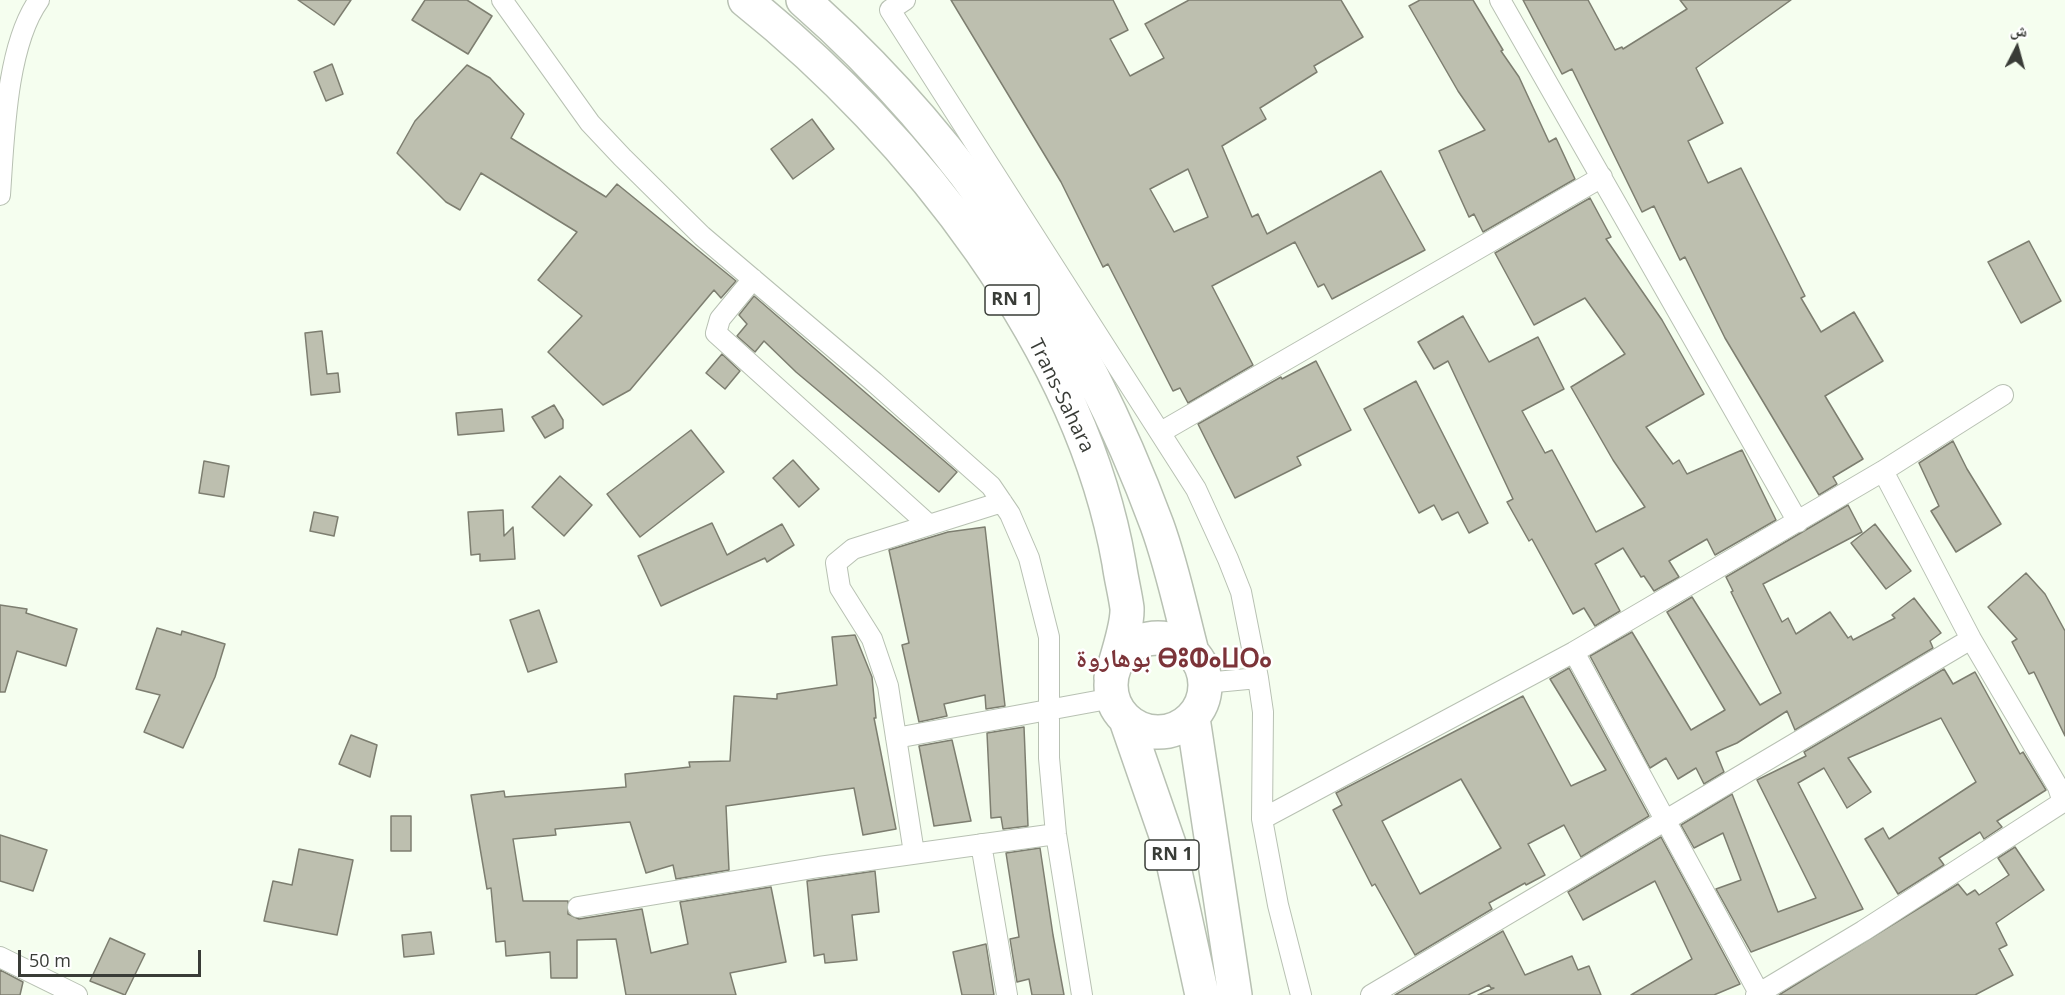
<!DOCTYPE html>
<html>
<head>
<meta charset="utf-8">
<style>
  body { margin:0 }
  #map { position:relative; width:2065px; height:995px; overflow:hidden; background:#f5feef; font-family:"Open Sans","Noto Naskh Arabic",sans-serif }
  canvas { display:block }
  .north { position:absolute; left:1987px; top:18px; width:60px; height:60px; -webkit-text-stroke:4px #fff; paint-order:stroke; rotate:6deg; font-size:16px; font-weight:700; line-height:24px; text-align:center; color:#393c37 }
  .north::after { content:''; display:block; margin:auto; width:21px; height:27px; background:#393c37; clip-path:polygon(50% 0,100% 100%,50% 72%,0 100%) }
  .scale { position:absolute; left:18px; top:950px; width:183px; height:27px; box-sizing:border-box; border:3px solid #393c37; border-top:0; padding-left:8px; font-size:18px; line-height:21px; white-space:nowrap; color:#393c37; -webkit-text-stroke:4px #fff; paint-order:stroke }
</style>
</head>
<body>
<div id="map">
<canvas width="2065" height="995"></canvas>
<div class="north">ش</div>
<div class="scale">50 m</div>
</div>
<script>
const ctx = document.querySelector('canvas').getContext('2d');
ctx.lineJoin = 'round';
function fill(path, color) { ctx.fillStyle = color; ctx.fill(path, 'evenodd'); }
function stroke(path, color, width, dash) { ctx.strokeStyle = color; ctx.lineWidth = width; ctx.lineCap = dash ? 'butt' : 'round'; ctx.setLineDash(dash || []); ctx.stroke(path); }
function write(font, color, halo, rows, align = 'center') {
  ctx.font = font + ' "Open Sans","Noto Naskh Arabic","Noto Sans Tifinagh",sans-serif'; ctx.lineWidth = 5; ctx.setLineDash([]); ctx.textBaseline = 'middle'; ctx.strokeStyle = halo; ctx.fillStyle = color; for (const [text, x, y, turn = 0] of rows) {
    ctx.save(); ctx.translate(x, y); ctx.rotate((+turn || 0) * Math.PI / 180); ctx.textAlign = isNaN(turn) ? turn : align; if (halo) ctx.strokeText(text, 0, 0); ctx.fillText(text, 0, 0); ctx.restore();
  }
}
const building = new Path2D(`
  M 298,0 L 351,0 L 334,25 Z
  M 425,0 L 467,0 L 492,16 L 468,54 L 412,20 Z
  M 951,0 L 1113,0 L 1128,30 L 1110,39 L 1130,76 L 1164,58 L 1145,24 L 1189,0 L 1341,0 L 1363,37 L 1314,66 L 1317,72 L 1260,108 L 1266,119 L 1222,146 L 1252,217 L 1258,214 L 1267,234 L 1381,171 L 1425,250 L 1332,299 L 1324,284 L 1318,287 L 1295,242 L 1212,286 L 1253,365 L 1188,403 L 1180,388 L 1173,391 L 1108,264 L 1103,267 L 1061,182 ZM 1188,169 L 1208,217 L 1174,232 L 1150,189 Z
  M 1420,0 L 1473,0 L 1503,50 L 1501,51 L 1519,77 L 1549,142 L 1556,138 L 1575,179 L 1483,232 L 1474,214 L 1469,217 L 1439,151 L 1485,130 L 1458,91 L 1409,6 Z
  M 1523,0 L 1588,0 L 1615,50 L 1622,47 L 1623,49 L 1687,9 L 1680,0 L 1791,0 L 1696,68 L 1723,123 L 1688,141 L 1708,183 L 1741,168 L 1805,296 L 1801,298 L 1821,332 L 1854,312 L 1883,361 L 1825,396 L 1863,459 L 1833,477 L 1837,484 L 1819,495 L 1725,338 L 1685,257 L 1680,260 L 1654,206 L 1642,212 L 1572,69 L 1562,74 Z
  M 332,64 L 343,94 L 326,101 L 314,72 Z
  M 467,65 L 490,78 L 524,114 L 511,138 L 606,197 L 617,184 L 736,281 L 721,298 L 714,290 L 630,390 L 603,405 L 548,352 L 582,316 L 538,280 L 577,232 L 481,173 L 460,210 L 446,202 L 397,153 L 415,121 Z
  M 812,119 L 834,149 L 793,179 L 771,149 Z
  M 1590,198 L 1611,237 L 1606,239 L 1662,320 L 1704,394 L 1646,427 L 1673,464 L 1679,460 L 1687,474 L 1742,450 L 1776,520 L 1715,555 L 1707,539 L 1669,561 L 1679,577 L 1654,591 L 1644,576 L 1641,577 L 1623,548 L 1595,564 L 1620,611 L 1595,626 L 1584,608 L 1573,614 L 1532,539 L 1529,541 L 1507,502 L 1513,499 L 1448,361 L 1434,369 L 1418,342 L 1463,316 L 1489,362 L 1538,337 L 1564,389 L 1522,411 L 1545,453 L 1552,450 L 1596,532 L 1645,507 L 1613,460 L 1571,387 L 1625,354 L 1585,298 L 1534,325 L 1495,253 Z
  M 2029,241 L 2061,301 L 2021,323 L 1988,262 Z
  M 754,296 L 957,472 L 939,492 L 796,372 L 764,341 L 755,352 L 737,336 L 747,324 L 739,315 Z
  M 322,331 L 327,374 L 338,373 L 340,392 L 311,395 L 305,333 Z
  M 722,354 L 740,371 L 725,389 L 706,373 Z
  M 1316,361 L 1351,430 L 1297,457 L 1301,465 L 1235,498 L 1198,424 L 1281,377 L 1282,379 Z
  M 1416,381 L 1488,523 L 1469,533 L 1458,512 L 1442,520 L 1434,505 L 1419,513 L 1364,409 Z
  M 554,405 L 563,420 L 563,428 L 545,438 L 532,417 Z
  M 502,409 L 504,431 L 458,435 L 456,413 Z
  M 691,430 L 724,472 L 640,537 L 607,494 Z
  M 1953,441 L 1967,469 L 2001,524 L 1956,552 L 1931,511 L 1939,506 L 1919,463 Z
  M 793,460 L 819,489 L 799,507 L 773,478 Z
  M 204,461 L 229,466 L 224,497 L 199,493 Z
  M 560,476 L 592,505 L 564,536 L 532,507 Z
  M 1848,505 L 1862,532 L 1763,584 L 1782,622 L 1788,618 L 1796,634 L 1830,612 L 1848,638 L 1851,636 L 1853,640 L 1895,618 L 1892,615 L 1914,598 L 1941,633 L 1930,641 L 1933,648 L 1795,730 L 1787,711 L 1737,743 L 1716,752 L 1724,772 L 1704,784 L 1696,768 L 1678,779 L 1666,758 L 1650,768 L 1590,656 L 1632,632 L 1691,730 L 1725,710 L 1667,612 L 1692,597 L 1760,705 L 1781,693 L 1731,592 L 1733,591 L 1726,577 Z
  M 503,510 L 504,536 L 513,527 L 515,559 L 480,561 L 480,554 L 471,555 L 468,512 Z
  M 314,512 L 338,517 L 334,536 L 310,531 Z
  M 712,523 L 727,555 L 782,524 L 794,545 L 767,562 L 765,558 L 661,606 L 638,556 Z
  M 1875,524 L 1911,571 L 1886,589 L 1851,543 Z
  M 985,527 L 1005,706 L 986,709 L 985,695 L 944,704 L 947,716 L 919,722 L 902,645 L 909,643 L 889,550 L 948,532 Z
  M 2026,573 L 2045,594 L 2065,631 L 2065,736 L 2034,672 L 2029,674 L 2012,642 L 2017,639 L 1988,607 Z
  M 0,605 L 27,609 L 26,613 L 77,629 L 66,666 L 17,651 L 5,692 L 0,692 Z
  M 539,610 L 557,662 L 528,672 L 510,620 Z
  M 157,628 L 181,635 L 182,631 L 225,644 L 215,677 L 183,748 L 144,732 L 160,695 L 136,689 Z
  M 855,635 L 872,677 L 876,718 L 874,718 L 896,829 L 863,835 L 854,788 L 726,806 L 729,870 L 676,879 L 673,865 L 646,873 L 630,822 L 555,829 L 556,835 L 513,839 L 523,901 L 568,901 L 568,914 L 579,919 L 642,909 L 651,953 L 688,944 L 680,902 L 771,887 L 786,962 L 730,973 L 736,995 L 626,995 L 616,939 L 577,940 L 577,978 L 551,978 L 550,952 L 506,956 L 505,941 L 496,942 L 491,888 L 487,889 L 471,795 L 504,791 L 505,797 L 626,787 L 625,774 L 690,767 L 689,762 L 730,761 L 734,696 L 777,699 L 777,694 L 837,685 L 832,637 Z
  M 1569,668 L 1649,816 L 1581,857 L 1564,825 L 1528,844 L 1545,875 L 1526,885 L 1525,883 L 1489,903 L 1492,909 L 1415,955 L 1375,884 L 1372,886 L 1333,810 L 1342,805 L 1336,793 L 1523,696 L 1571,786 L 1606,770 L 1550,679 ZM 1461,779 L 1501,848 L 1420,894 L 1382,821 Z
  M 1944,669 L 1953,684 L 1975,672 L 2020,754 L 2023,752 L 2046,790 L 1997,821 L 2002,827 L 1984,839 L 1980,832 L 1939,858 L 1944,865 L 1898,894 L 1865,839 L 1883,828 L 1889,839 L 1976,782 L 1941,718 L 1848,758 L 1871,792 L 1847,808 L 1824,768 L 1798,783 L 1863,909 L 1751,952 L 1716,889 L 1741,880 L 1723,833 L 1694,848 L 1681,825 L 1732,794 L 1778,912 L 1816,898 L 1757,780 L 1806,756 L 1804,752 Z
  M 1024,727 L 1028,826 L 1003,829 L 1001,817 L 991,818 L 987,733 Z
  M 351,735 L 377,745 L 370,777 L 339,764 Z
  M 952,740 L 971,821 L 934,826 L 919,746 Z
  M 391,816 L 411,816 L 411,851 L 391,851 Z
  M 0,835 L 47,850 L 33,891 L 0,881 Z
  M 1661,837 L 1740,984 L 1714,995 L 1631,995 L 1692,959 L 1655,881 L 1583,920 L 1568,892 Z
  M 2015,847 L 2044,890 L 1996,923 L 2007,945 L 1999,949 L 2013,975 L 1975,995 L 1779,995 L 1958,884 L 1967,895 L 1975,890 L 1979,895 L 2009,875 L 1998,858 Z
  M 1040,848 L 1053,935 L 1064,995 L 1032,995 L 1029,979 L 1017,982 L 1010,939 L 1019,937 L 1006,853 Z
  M 299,849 L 353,860 L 337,935 L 264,921 L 273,881 L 292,885 Z
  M 875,871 L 879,912 L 852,915 L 857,960 L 825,963 L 824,954 L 814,956 L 807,881 Z
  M 1503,931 L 1525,975 L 1572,956 L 1578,970 L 1589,966 L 1601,995 L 1478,995 L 1494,988 L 1491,988 L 1489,985 L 1468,995 L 1395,995 Z
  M 431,932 L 434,954 L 404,957 L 402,935 Z
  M 110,938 L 145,954 L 125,995 L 90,981 Z
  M 986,944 L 994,995 L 962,995 L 953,952 Z
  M 0,970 L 23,982 L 20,995 L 0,995 Z`);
fill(building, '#bdbfaf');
stroke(building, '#7d7e70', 1.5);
const street = new Path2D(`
  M 502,0 L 590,123 L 622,157 L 702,236 L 874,382 L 991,486 L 1010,514 L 1029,558 L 1049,637 L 1049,758 L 1056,834 L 1082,995
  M 905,0 L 890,10 L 1196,489 L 1228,559 L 1241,592 L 1258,678 L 1263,712 L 1262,819 L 1278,905 L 1301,995
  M 1500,0 L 1798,522
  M 0,195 C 4,139 6,46 39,0
  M 753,279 L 720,319 L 716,333 L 929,525
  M 1161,432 L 1602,177
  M 1574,652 L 1759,993
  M 1205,683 L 1258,678
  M 896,738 L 1113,698
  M 1262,819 L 1574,652 L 1883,471 L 2003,395
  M 981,844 L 1007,995
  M 914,853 L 888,686 L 872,639 L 840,588 L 836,563 L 853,549 L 1002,502
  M 578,907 L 819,867 L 1056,834
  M 0,957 L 77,995
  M 1371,995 L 1971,639
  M 1756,995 L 1863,931 L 2063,802 L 2058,787 L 1971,639 L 1883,471`);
const highway = new Path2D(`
  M 745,0 C 913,134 1081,347 1119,563 C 1121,578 1125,593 1127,608 C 1128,626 1116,659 1111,678
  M 803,0 C 964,141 1083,325 1157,525 C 1172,566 1181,610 1192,652
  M1111 685a47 47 0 1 1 94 0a47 47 0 1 1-94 0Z
  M 1193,718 L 1235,995
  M 1126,720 L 1169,844 L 1202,995`);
stroke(street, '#b8c1b3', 22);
stroke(highway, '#b8c1b3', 36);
stroke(street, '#fff', 20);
stroke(highway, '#fff', 33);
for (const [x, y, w] of [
  [1012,300,54],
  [1172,855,54]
]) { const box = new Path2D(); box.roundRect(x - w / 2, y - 15, w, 30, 4.5); ctx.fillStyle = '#fff'; ctx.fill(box); stroke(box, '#393c37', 1.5); }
write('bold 18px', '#393c37', null, [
  ["RN 1",1012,300],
  ["RN 1",1172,855]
]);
write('20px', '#393c37', '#fff', [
  ["Trans-Sahara",1061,396,64]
]);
write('bold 26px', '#7c3439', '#fff', [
  ["بوهاروة ⴱⵓⵀⴰⵡⵔⴰ",1174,660]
]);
</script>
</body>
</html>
